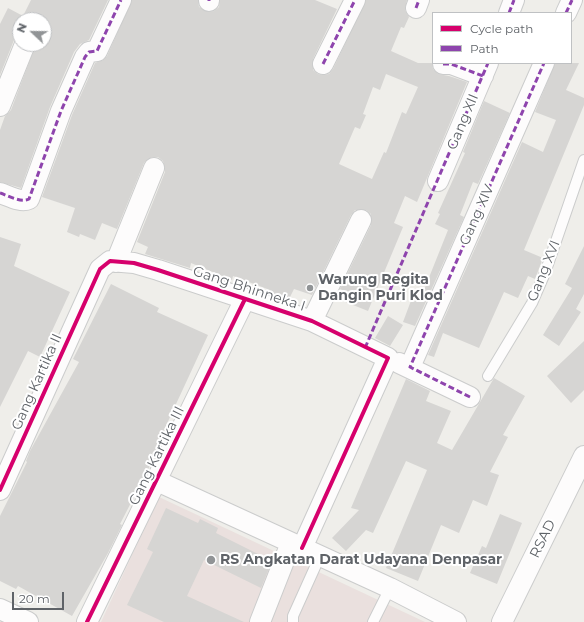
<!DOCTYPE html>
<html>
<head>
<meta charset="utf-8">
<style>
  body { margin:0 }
  #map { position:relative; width:584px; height:622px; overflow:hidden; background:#efeeea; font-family:Montserrat,sans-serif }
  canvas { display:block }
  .legend { position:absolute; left:432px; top:12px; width:140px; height:52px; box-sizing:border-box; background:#fff; border:1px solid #bfc1c3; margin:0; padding:5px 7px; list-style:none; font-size:12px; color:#5f6368 }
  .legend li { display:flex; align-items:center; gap:8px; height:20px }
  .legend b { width:20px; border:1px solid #bfc1c3 }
  .north { position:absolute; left:12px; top:12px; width:40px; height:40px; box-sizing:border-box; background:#fff; border:1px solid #bfc1c3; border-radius:50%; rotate:292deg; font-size:11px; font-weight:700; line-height:16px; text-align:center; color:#5f6368 }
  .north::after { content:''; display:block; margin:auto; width:14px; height:18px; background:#919496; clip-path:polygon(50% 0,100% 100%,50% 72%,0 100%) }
  .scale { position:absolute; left:12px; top:592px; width:52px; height:18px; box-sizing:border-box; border:2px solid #5f6368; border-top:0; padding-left:5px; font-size:12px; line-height:14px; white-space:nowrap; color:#5f6368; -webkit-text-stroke:3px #fff; paint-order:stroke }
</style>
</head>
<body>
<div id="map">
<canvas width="584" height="622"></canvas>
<ul class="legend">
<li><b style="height:5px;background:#d6006c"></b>Cycle path</li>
<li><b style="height:5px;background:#8e44ad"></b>Path</li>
</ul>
<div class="north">N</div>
<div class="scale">20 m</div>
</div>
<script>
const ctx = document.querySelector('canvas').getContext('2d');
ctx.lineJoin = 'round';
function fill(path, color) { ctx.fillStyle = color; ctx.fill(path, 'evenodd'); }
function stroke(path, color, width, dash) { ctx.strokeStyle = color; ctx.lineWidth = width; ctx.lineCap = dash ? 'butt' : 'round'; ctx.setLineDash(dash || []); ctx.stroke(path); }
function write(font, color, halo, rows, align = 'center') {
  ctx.font = font + ' Montserrat,sans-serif'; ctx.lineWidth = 4; ctx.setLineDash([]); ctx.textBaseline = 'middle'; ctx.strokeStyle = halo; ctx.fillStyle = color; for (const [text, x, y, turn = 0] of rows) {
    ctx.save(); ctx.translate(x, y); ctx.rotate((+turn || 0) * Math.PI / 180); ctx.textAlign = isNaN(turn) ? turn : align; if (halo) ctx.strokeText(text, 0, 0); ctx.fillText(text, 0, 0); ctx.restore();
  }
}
fill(new Path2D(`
  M 159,497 L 425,622 L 101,622 Z`), '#eae0de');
fill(new Path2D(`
  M 31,0 L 108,0 L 89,40 L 80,44 L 74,52 L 50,107 L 21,188 L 0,182 L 0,130 L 5,116 L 11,110 L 36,44 L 44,44 L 44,20 L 20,20 L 20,34 L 14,40 L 0,75 L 0,24 L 8,8 L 23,16 Z
  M 132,0 L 198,0 L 199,7 L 209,12 L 214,11 L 219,7 L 220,0 L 315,0 L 337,9 L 313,59 L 313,70 L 318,74 L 323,75 L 329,74 L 333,69 L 366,0 L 407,0 L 405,10 L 409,17 L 404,28 L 401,27 L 391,51 L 418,63 L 432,63 L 433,69 L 438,74 L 449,76 L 467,82 L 417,202 L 405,196 L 394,223 L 403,227 L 368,311 L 343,301 L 347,292 L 340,289 L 371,225 L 371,214 L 366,210 L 355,210 L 351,215 L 312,295 L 294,289 L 288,301 L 268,294 L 270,290 L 233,276 L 232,280 L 191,263 L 190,268 L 145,254 L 148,247 L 137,242 L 165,172 L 163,161 L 158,157 L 152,157 L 144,163 L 117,229 L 102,223 L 95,240 L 80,234 L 79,237 L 67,232 L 75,208 L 42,197 L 72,115 L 95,63 L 103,60 L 107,56 ZM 386,74 L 418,87 L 406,114 L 402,112 L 386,153 L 384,152 L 372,179 L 339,164 L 355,127 L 360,129 L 366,115 L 363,114 L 373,87 L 380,90 Z
  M 555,63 L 579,63 L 566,90 L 584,98 L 584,105 L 524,250 L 543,258 L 535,279 L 528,276 L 518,298 L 504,292 L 479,348 L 443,333 L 434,357 L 428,355 L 522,142 L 543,152 L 556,120 L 535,112 Z
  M 484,101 L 510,113 L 478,184 L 473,182 L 460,215 L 464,217 L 415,326 L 403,322 L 412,298 L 420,300 L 448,230 L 435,224 L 440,214 L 438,213 L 465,153 L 463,152 Z
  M 0,237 L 21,244 L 14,266 L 70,292 L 40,357 L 28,351 L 0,407 Z
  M 584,246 L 584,294 L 576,309 L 581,312 L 559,346 L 543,335 L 572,288 L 565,284 Z
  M 111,284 L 159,308 L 157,312 L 208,335 L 164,430 L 168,431 L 120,524 L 122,525 L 108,553 L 72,616 L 18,586 L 16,589 L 0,581 L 0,516 L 27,462 L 26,461 L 30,451 L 79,362 L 73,359 Z
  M 388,316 L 403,325 L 390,346 L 375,338 Z
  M 584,341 L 584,390 L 571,403 L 547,376 Z
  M 494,378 L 525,396 L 503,435 L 508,437 L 490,472 L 499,475 L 487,506 L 473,500 L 459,533 L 441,525 L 418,581 L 386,568 L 427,470 L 406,461 L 373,533 L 366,530 L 346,551 L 332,538 L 359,510 L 351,508 L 406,379 L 430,391 L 426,401 L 451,411 L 437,443 L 452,450 Z
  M 166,508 L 198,523 L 200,519 L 218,528 L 216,533 L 272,561 L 261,588 L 204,560 L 187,596 L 244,622 L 164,622 L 127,605 L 153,552 L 147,549 Z
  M 500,514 L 522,523 L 497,584 L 470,573 L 482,546 L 486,548 Z`), '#d6d5d3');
const lane = new Path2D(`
  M 488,376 L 532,303 L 545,273 L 584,160
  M 293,622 L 293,616 L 320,556
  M 373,622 L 390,588`);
const street = new Path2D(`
  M 209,1 L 209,0
  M 416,8 L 419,0
  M 509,13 L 514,0
  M 566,13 L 572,0
  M 323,64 L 355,0
  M 443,64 L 451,64 L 483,76
  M 0,106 L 25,44
  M 438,181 L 488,63
  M 0,193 C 9,196 21,203 29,199 L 61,111 L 85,57 L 89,52 L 97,51 L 121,0
  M 116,262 L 154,168
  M 312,321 L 361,220
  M 399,363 L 470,397
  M 410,367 L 544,63
  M 157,481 L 390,588 L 456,622
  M 0,490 L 100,269 L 110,261 L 134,263 L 158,270 L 312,321 L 388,358 L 302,548
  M 0,609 L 28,622
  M 87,622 L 245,299
  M 260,622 L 291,543
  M 502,622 L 584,456`);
stroke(lane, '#cbcccc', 12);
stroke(street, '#cbcccc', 22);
stroke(lane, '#fdfcfc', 10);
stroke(street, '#fdfcfc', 20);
stroke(new Path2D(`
  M 209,1 L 209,0
  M 416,8 L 419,0
  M 509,13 L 514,0
  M 566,13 L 572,0
  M 323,64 L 355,0
  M 443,64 L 451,64 L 483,76
  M 0,193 C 9,196 21,203 29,199 L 61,111 L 85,57 L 89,52 L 97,51 L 121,0
  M 365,348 L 488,63
  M 470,397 L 410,367 L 544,63`), '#8e44ad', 3, [6, 3]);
stroke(new Path2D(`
  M 0,490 L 100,269 L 110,261 L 134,263 L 158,270 L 312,321 L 388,358 L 302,548
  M 87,622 L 245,299`), '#d6006c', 4);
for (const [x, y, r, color] of [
  [310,288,4,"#919496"],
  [211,560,5,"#919496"]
]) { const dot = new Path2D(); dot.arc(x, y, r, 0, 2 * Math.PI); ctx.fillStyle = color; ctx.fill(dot); stroke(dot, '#fff', 1.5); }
write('14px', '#5f6368', '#fff', [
  ["Gang XII",463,122,-67],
  ["Gang XIV",477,215,-66],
  ["Gang XVI",544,271,-68],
  ["Gang Bhinneka I",249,289,18],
  ["Gang Kartika II",37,382,-66],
  ["Gang Kartika III",157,456,-64],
  ["RSAD",543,539,-64]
]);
write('bold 14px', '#5f6368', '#fff', [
  ["Warung Regita",318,280],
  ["Dangin Puri Klod",318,296],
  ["RS Angkatan Darat Udayana Denpasar",220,560]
], 'left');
</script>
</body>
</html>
